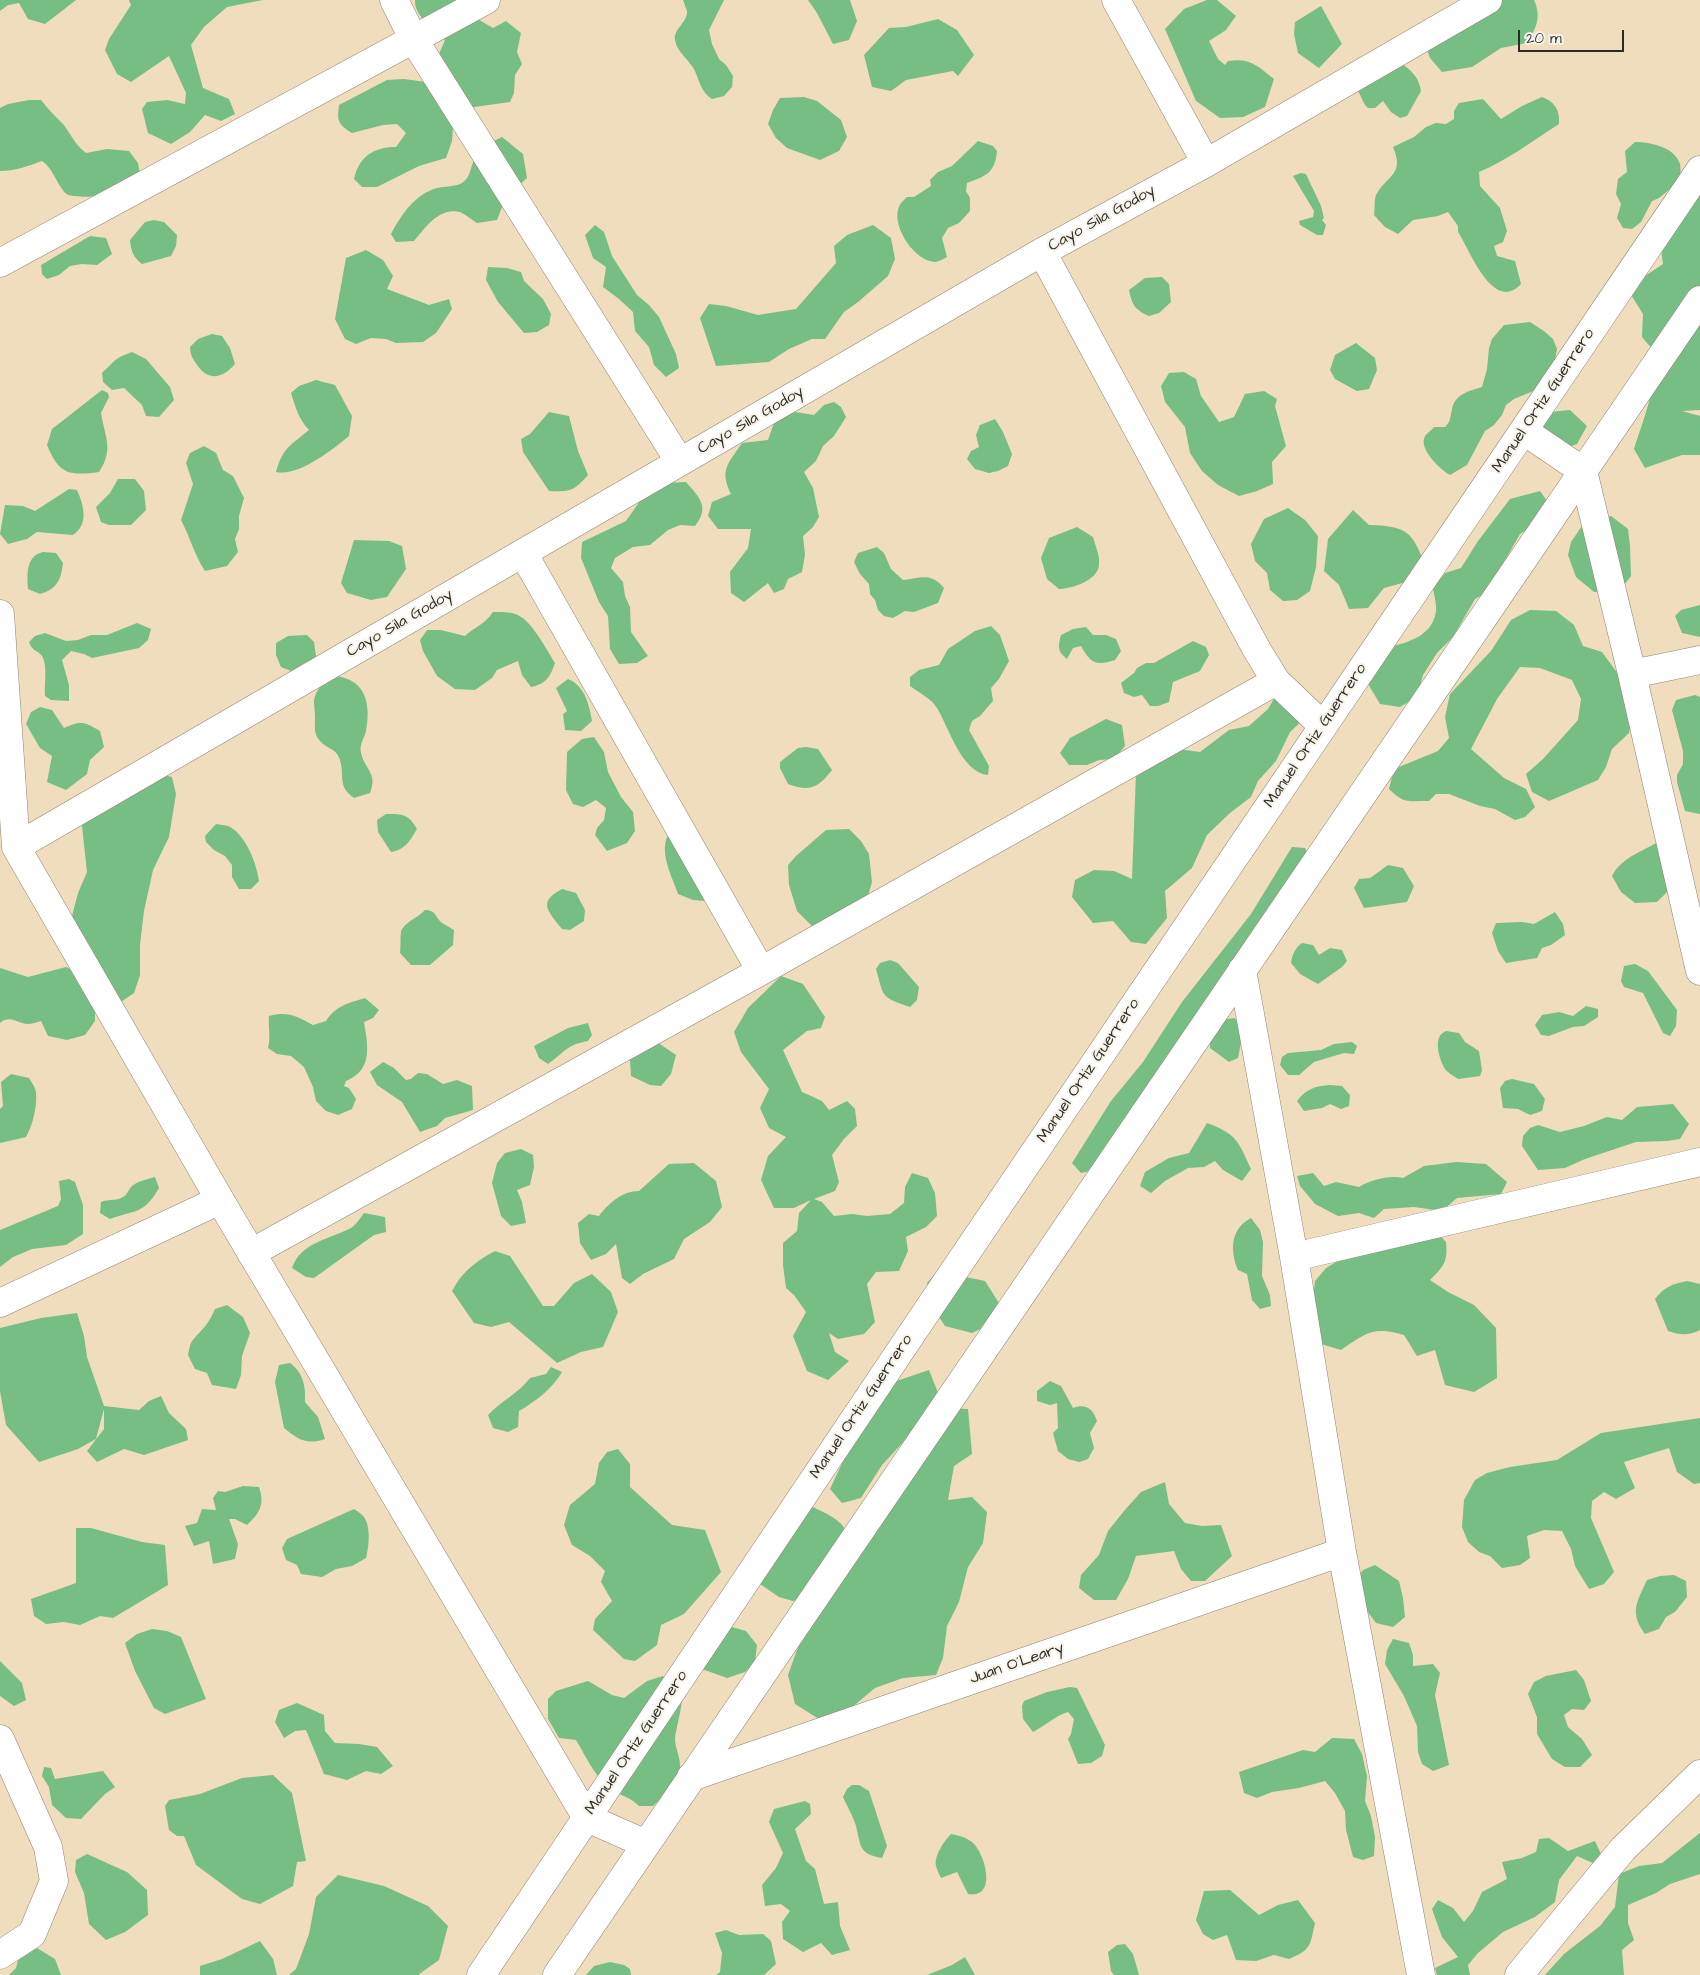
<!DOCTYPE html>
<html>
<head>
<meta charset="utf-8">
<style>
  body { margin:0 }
  #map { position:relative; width:1700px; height:1975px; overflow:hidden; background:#f0ddbd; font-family:"Architects Daughter",sans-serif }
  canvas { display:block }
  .scale { position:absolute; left:1518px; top:30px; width:106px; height:22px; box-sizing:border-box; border:2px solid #2b2b2b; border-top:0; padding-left:6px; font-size:15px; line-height:18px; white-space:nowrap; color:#2b2b2b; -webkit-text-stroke:4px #f7f3e8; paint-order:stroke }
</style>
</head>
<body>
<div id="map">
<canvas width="1700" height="1975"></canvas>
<div class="scale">20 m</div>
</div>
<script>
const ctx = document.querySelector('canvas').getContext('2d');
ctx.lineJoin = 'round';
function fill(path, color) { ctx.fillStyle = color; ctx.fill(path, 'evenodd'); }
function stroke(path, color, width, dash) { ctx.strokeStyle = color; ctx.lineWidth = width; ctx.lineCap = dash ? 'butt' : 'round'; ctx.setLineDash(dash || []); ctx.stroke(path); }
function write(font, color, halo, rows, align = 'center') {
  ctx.font = font + ' "Architects Daughter",sans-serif'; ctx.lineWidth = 4; ctx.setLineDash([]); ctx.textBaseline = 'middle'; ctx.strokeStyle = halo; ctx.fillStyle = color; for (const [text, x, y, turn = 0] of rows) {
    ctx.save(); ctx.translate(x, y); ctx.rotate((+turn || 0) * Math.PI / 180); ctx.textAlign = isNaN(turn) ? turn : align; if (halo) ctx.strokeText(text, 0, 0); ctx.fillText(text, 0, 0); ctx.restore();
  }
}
fill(new Path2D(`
  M 0,0 L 76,0 L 45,24 L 28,19 L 19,3 L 8,5 L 0,11 Z
  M 129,0 L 263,0 L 227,7 L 204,27 L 191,45 L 203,88 L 229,99 L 235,114 L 221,121 L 205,115 L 190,132 L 171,144 L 148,133 L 142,109 L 147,102 L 167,100 L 185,104 L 186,93 L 169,56 L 131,82 L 117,74 L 105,50 L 109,39 L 131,5 Z
  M 415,0 L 462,0 L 481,21 L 493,28 L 506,21 L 521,33 L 517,52 L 522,64 L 515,75 L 514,93 L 510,102 L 467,108 L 439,54 L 445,40 C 434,30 414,16 415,0 Z
  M 683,0 L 724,0 L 709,30 L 712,44 L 719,59 L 726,65 L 733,76 L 732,87 L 724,96 L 712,99 C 700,91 700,81 694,69 C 688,59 677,52 675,40 C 673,29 688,22 687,11 C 686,8 684,3 683,0 Z
  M 808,0 L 850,0 L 857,21 L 849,40 L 833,44 L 817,13 Z
  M 1207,0 L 1217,0 L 1236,16 L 1226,30 L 1209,41 L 1218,59 L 1225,65 L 1228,61 C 1251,58 1257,66 1274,79 L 1265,107 L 1243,117 L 1220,118 L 1196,101 L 1165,29 L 1184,9 Z
  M 1478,0 L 1534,0 C 1542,18 1536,28 1527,43 L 1501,48 L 1472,67 L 1442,72 L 1430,58 L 1420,30 Z
  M 1321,6 L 1342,44 L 1319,68 L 1298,53 L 1294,34 L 1295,22 Z
  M 938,19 L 957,30 L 974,55 L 958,76 L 953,71 L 906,80 L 891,91 L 872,87 L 864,55 L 889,28 L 906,27 Z
  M 1395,59 C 1408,68 1419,75 1421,91 L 1407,116 L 1400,118 L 1391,112 L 1383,101 L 1375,108 L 1368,108 C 1361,102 1362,94 1355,88 Z
  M 404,79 L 426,82 L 453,126 L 452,141 L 446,158 L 419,166 L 377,187 L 362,187 L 354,179 C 359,157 373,147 396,147 L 406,133 L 397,124 L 383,125 L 352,133 C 338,124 337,122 339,105 L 387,80 Z
  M 804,97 L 817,101 L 841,120 L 847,137 L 839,151 L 820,160 L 787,148 L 776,138 L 768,124 L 773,110 L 780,98 Z
  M 1542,97 C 1555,102 1560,110 1559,124 C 1532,141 1508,160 1479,172 L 1480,186 L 1500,208 L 1507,231 L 1503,242 L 1494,246 L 1497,256 L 1515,261 L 1521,284 C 1493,314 1470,250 1458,232 L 1458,226 L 1448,212 L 1438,216 L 1413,220 L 1398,234 L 1385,227 L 1374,215 C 1375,209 1374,200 1376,195 C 1387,175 1405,175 1393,147 L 1414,137 L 1426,127 L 1436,123 L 1446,124 L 1454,119 L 1454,111 L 1459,103 L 1483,99 L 1501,119 L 1522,106 Z
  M 29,100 L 41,100 C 48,109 55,116 63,124 C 71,134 75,145 86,153 L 107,149 L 129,151 L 138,163 L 140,174 C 117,188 103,200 75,196 C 69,196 65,194 62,189 C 55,179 52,168 42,161 C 29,166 14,171 0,171 L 0,108 L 8,104 Z
  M 502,137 L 523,154 L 527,178 L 506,197 L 497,220 L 477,223 C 472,220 465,214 460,212 C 439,207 425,228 414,241 L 396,242 L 391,234 C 401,215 415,194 437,188 C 444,186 453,187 460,184 C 471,179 470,167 475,158 C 481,147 491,142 502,137 Z
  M 978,141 L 993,146 L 997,151 C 995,173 986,176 967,183 L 966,191 L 970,198 L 970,211 L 959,223 L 948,228 L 942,238 L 947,257 C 944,259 939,261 936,262 C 915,262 893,228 898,210 C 899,204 903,201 907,197 L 914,197 L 931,186 L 930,180 L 938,172 L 952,166 Z
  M 1635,142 C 1650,142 1675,147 1680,164 C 1681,169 1680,175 1681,180 L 1659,198 L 1652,201 L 1641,222 L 1632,229 L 1623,228 L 1617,218 L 1621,204 L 1616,194 L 1618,179 L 1627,172 L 1625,151 Z
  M 1301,173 L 1306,174 L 1321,206 L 1324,218 L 1322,220 L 1326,225 L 1323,235 L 1317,235 L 1300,225 L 1299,221 L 1313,217 L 1314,211 L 1293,176 Z
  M 1700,184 L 1700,410 L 1682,411 L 1700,416 L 1700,455 L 1682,455 L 1645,468 L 1634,449 C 1640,430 1661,373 1656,355 C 1655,351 1645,341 1642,337 L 1643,314 L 1628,290 L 1639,280 L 1663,264 L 1661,250 Z
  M 154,220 L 164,222 L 177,235 L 176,246 L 171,256 L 142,264 C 133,257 131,251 130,240 L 145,222 Z
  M 595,225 L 604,232 L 612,256 L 637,295 L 649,305 L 659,317 L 676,354 L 679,368 L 666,377 L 654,365 L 649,347 L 635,331 L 633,312 L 619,299 L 603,287 L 606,267 L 593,258 L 585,235 Z
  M 873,225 L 891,238 L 895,259 L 888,276 L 858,302 L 844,312 L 825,339 L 812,339 L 789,349 L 769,362 L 716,366 L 700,318 L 709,304 L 726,306 L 758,315 L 796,309 L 836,263 L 834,246 L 847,235 Z
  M 90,236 L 106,238 L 112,254 L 97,265 L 82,264 L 70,266 L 59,275 L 47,279 L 42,274 L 41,265 Z
  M 366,250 L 383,260 L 393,276 L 387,289 L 429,305 L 449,299 L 452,309 L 436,333 L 423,342 L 396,343 L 386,339 L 371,338 L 356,344 L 345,339 L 335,319 L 346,258 Z
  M 488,267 L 507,268 L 521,272 L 524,281 L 543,299 L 551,314 L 549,325 L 537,332 L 524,333 L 498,302 L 486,280 Z
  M 1162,277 L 1169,284 L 1171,302 L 1159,313 L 1149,316 C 1135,310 1132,305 1129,290 L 1145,278 Z
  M 1530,322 L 1544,331 L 1553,339 L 1557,349 L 1553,370 L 1543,387 L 1514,399 L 1506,405 L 1502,415 L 1494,425 L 1485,431 L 1467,465 L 1450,475 C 1440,469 1418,449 1425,436 C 1427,433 1432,430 1434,427 L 1445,427 C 1451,421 1450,418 1452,409 C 1455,394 1469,391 1482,387 L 1487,369 L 1489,348 L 1492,339 L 1504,325 Z
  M 212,334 L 222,336 L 230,348 L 235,364 C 223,378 209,382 197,365 C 193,359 190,355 190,347 L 198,339 Z
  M 1356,343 L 1375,358 L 1377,370 L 1369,389 L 1357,391 L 1335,379 L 1330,370 L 1335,355 Z
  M 132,352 L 146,359 L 170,387 L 174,400 L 159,417 L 146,416 L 142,405 L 124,388 L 112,390 L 103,382 L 102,373 C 115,361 113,359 132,352 Z
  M 1184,372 L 1196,379 L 1201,396 L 1219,422 L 1234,417 L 1245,394 L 1264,391 L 1277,399 L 1275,406 L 1286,446 L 1272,462 L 1273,484 L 1257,491 L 1239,496 L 1218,485 L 1202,471 L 1190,453 L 1185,427 L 1165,402 L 1161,386 L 1169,373 Z
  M 316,380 L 335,385 L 352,416 L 349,436 C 332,450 298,477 276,472 C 283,447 290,446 309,430 C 299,420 295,406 291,393 L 299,386 Z
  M 102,390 L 108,393 L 109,397 L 101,413 C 105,438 114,449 99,472 C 68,476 59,474 47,445 L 52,429 Z
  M 834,402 L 841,407 L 846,417 L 834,436 L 823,446 L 816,461 L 804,472 L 813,488 L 819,517 L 813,527 L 803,536 L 805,555 L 802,572 L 788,579 L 784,589 L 774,593 L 768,583 L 744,602 L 731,593 L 730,572 L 748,548 L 751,529 L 718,529 L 708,516 L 712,502 L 731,494 C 719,470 728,464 742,443 L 768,440 L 775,420 L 795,412 L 814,415 L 824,405 Z
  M 1570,410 L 1587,426 L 1577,444 L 1554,452 L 1543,427 L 1550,412 Z
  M 549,412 L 569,416 L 578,451 L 588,475 C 574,491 570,492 549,491 L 523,452 L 521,439 L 530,434 Z
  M 995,419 L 1003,432 L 1012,454 L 1008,466 L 998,471 L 989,473 L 975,469 L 967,459 L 971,451 L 979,447 L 976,435 L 980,425 Z
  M 204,446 L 216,453 L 223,470 L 233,476 L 244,498 L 239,516 L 239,529 L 235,539 L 238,552 L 227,566 L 205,571 C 194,554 190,537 181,520 L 193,484 L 186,463 L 190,453 Z
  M 118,479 L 135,479 L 144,491 L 146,510 L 131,525 L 109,525 L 101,522 L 96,507 L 110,493 Z
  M 686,482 C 700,498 710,507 695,526 L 680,525 L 668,530 L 650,545 L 633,547 L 615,558 L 611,568 L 623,582 L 625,596 L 630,607 L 631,632 L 648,656 L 637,663 L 619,664 L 610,649 L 608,616 L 599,602 L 581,558 L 582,542 L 626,521 L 642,498 L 665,483 Z
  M 69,489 L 77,490 C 84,506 89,524 73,535 L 37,532 L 27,539 L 8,544 L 0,534 L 5,505 L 23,506 L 35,511 Z
  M 1540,491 L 1555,512 L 1520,534 L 1486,593 L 1475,599 L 1453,637 L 1437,653 L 1423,675 L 1417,697 L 1400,707 L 1380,704 L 1368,684 L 1393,646 C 1413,641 1432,634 1436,612 C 1437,605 1434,595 1433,588 L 1445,573 L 1461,568 L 1478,541 L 1510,499 Z
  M 1288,508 L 1305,520 L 1318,536 L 1316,567 L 1310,591 L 1297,600 L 1283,601 L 1270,590 L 1267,573 L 1255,561 L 1251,544 L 1264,519 Z
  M 1353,510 L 1369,525 C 1406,526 1413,531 1425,566 L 1413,580 L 1384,588 L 1368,608 L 1349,609 L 1339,585 L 1324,571 L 1328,539 Z
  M 1611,516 L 1628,529 L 1630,546 L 1631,576 L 1618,593 L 1594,592 L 1576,577 L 1568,555 L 1571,542 L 1584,523 Z
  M 1077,527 L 1093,537 C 1095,545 1100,555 1099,564 C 1099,580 1072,589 1059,589 L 1047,579 L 1041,558 L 1049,538 Z
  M 354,540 L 389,541 L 402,546 L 406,569 L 387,597 L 371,600 L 347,593 L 341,583 Z
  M 877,547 L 884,553 L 891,569 L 903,580 C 921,578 931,572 944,588 L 938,603 L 914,612 L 905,611 L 893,618 L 884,616 L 878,610 L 875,600 L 870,594 L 869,584 L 860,574 L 854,562 L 858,553 Z
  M 43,552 L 56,553 L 63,563 C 61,580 57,589 40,594 L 28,589 C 27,574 26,556 43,552 Z
  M 1700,605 L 1700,637 L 1682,633 L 1675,616 L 1681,610 Z
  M 1530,610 L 1556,611 L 1574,625 L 1583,646 L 1602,652 L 1629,689 L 1633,711 L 1629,733 L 1612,749 L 1606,767 L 1598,780 L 1549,801 L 1532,792 L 1526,774 L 1543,759 L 1578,720 L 1581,699 L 1572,680 L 1540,668 L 1520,667 L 1497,699 L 1471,749 L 1504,778 L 1526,789 L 1535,807 L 1525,817 L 1515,820 L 1495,809 L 1480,806 L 1449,794 L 1436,794 L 1429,801 C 1408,801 1404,804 1389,789 L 1394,769 L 1438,751 L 1449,738 L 1445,717 L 1450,694 L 1491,651 L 1511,620 Z
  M 493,612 C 502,612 513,611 521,617 C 533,624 547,650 555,663 C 550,677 546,684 531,687 L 522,675 L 518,661 L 497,670 L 492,678 L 475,690 L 455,689 L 437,676 L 423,651 L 420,640 L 427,630 L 441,630 L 465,636 C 476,626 483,626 493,612 Z
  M 137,623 L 151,629 L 148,640 L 139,648 L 92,658 L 84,654 L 71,651 L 62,660 L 69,685 L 69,701 L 51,700 L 45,696 C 44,683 48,666 42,656 C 37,650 32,651 29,642 L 35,636 L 45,633 L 66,641 L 78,640 L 91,635 L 107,635 Z
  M 991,626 L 1000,635 L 1009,661 L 999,679 L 991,688 L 993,701 L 980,716 L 972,721 L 969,730 L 989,766 L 988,775 C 962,773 949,728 937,708 C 932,699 918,692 910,686 L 910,677 L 919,670 L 939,665 L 948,649 L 975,631 Z
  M 1086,627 L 1093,635 L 1106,635 L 1116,639 L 1121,651 L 1115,660 C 1096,666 1091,664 1081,646 L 1073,648 L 1067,659 C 1057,651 1058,646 1061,635 L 1073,629 Z
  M 307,635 L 314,642 L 316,656 L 309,668 L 291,671 L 281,667 L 276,655 L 276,643 L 288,636 Z
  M 1193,641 L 1206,647 L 1209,655 L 1200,671 L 1173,682 L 1169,702 L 1158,706 L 1150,706 L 1142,695 L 1134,697 L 1124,693 L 1121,683 L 1134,673 L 1137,668 L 1146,663 L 1154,663 Z
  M 336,676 C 366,680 371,704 366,731 C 364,739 359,745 361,753 C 365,770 378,773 370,793 L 354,798 C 337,786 345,777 340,760 C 336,748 329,750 321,742 C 313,734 315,727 315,717 C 315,712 314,706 314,701 C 315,689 326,680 336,676 Z
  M 568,679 C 585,686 589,704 592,721 L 581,731 L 565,730 L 563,714 L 567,711 L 556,688 Z
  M 1695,695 L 1700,697 L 1700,814 L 1685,811 L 1677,782 L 1677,775 L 1683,764 L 1683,751 L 1672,710 L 1676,700 Z
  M 1275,697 L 1306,717 L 1290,732 L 1276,761 L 1258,781 L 1251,797 L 1230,813 L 1207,835 L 1192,868 L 1165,891 L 1167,918 L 1146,944 L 1131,942 L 1113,921 L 1093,923 L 1072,897 L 1075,880 L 1094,870 L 1114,871 L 1132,879 L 1136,773 L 1178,749 L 1200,752 L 1229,730 L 1249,726 L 1268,709 Z
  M 40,707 L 52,710 L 64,728 C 81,721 83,721 100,731 L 104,747 L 90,760 L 87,774 L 66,790 L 47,782 L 52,756 L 40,748 L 26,724 L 31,712 Z
  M 1106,719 L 1122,725 L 1125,746 L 1114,759 L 1099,760 L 1087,765 L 1069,765 L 1060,753 L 1070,738 Z
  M 594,737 L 604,752 L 608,772 L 621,797 L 633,812 L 635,831 L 627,843 L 607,851 L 595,835 L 597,828 L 604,820 L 606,808 L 596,800 L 583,807 L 573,804 L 566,790 L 567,752 L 582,739 Z
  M 806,747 L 818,749 L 832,770 C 818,788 810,792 788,784 L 780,768 L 780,762 L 798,748 Z
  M 146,771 L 172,777 L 176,794 L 169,837 L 153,870 L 144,911 L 140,945 L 140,975 L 134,993 L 118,1004 L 79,939 L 72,916 L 78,893 L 87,872 L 82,826 L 90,804 Z
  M 386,814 C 404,814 408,814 417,829 C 409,842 406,849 391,852 L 378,832 L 377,820 Z
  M 216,824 C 220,825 225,825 228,826 C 245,833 257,864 259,881 L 251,889 L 239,889 L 232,877 L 232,865 L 225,856 L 214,850 L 206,842 L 205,836 Z
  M 849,829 L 861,841 L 869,854 L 872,882 L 865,906 L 837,928 L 812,926 L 797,911 L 789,885 L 788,865 L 796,856 L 826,830 Z
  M 677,833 L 705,901 L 693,900 L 678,894 C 672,876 660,855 667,837 Z
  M 1658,842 L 1673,886 L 1657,902 L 1635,903 L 1621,892 L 1612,876 C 1621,858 1641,852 1658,842 Z
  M 1292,847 L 1305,848 L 1311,860 L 1095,1170 L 1081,1173 L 1072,1163 L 1111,1101 L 1143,1062 L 1182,1002 L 1251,914 Z
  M 1388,865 L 1403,868 L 1414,886 L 1407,902 L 1364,908 L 1354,888 L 1359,879 L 1370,878 Z
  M 562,889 L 576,893 L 585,910 L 584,921 L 570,930 L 562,929 C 548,911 537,902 562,889 Z
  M 425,910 C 436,910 435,917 442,923 C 446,925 450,928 454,930 L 453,945 L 430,965 L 411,965 L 400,953 C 401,947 400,938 401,932 C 403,923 419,917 425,910 Z
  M 1555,912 L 1563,924 L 1565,935 L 1551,945 L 1542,948 L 1537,958 L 1506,963 L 1498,951 L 1492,933 L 1496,923 L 1522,922 L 1534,924 Z
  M 1302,943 L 1313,945 L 1319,955 L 1330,948 L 1342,950 L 1347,961 L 1342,967 L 1318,984 L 1300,974 L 1291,963 C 1292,955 1295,948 1302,943 Z
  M 890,960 L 898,963 L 919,987 L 917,1000 L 910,1007 C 881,997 884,998 876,969 L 880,963 Z
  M 1635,964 L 1648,971 L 1677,1010 L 1676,1026 L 1670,1036 L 1663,1033 L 1643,993 L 1624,987 L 1621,981 L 1624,966 Z
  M 66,967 L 74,971 L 95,1008 L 95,1021 L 85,1035 L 67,1040 L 48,1036 L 41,1021 C 37,1022 32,1024 28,1024 C 18,1024 10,1014 0,1023 L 0,968 L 28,977 Z
  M 781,976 L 803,984 L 825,1017 L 821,1028 L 807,1031 L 783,1050 L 802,1092 L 822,1101 L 829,1110 L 847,1101 L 855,1109 L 857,1126 L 844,1139 L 832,1155 L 839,1182 L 835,1191 L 814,1199 L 822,1202 L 834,1216 L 852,1214 L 867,1216 L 890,1214 L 904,1203 L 905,1187 L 912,1173 L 928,1178 L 935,1193 L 937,1216 L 926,1227 L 906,1237 L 908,1251 L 899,1271 L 876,1272 L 867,1284 L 875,1322 L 864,1334 L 838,1339 L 829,1333 L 835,1352 L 849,1361 L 828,1380 L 807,1371 L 793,1336 L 806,1312 L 794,1295 L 786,1288 L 783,1265 L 783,1243 L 797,1231 L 799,1213 L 811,1200 L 794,1208 L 774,1208 L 761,1180 L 768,1156 L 786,1137 L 769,1128 L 760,1108 L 769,1089 L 741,1052 L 734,1032 L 748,1008 Z
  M 365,998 L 379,1010 L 373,1018 L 364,1022 C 368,1046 373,1070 346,1081 L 344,1086 L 349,1088 L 356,1099 L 352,1109 L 338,1115 L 326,1111 L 316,1101 L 313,1087 L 304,1067 L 291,1056 L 277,1054 L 268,1048 C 271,1038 268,1026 269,1016 C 287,1011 297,1016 313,1025 L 326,1021 C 335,1006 349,1003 365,998 Z
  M 1586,1006 L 1598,1009 L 1598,1017 L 1584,1026 L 1573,1027 L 1549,1036 L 1541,1035 L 1535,1025 L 1542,1015 L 1559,1012 L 1573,1016 Z
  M 1235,1018 L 1243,1032 L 1238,1058 L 1229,1062 L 1210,1048 L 1209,1028 L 1226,1019 Z
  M 588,1023 L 592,1035 L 588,1041 C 566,1045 565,1052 548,1064 L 539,1058 L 534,1046 L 568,1028 Z
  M 1446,1031 L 1459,1033 L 1465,1042 L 1479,1051 L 1482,1070 L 1480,1076 L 1458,1079 C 1454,1076 1448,1073 1445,1069 C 1439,1059 1432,1036 1446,1031 Z
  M 651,1038 L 676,1055 L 671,1074 L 661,1086 L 650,1085 L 631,1076 L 629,1045 Z
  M 1352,1042 L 1357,1046 L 1354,1054 L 1344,1053 L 1314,1062 L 1299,1075 L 1288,1075 L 1280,1065 L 1282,1057 L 1288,1053 L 1321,1050 L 1334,1044 Z
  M 383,1062 L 394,1068 L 406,1080 L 411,1079 L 418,1073 L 427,1074 L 443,1084 L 457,1080 L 472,1086 L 473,1110 L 445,1118 L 437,1126 L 420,1132 L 402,1102 L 377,1085 L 370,1072 Z
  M 11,1074 L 29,1078 C 32,1083 36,1088 36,1093 C 37,1108 33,1124 26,1137 L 0,1143 L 0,1109 L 3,1106 L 1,1082 Z
  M 1512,1079 L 1534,1084 L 1545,1099 L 1542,1111 L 1530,1115 L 1518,1109 L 1503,1108 L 1500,1088 L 1505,1081 Z
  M 1330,1085 L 1342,1086 L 1350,1095 L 1349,1106 L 1341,1109 L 1330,1104 L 1322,1108 L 1304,1111 L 1297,1101 C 1306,1089 1315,1086 1330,1085 Z
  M 1673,1104 L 1689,1124 L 1680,1139 L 1667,1141 L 1636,1142 L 1585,1159 L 1565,1168 L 1538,1170 L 1522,1146 L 1523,1136 L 1530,1128 L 1538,1125 L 1560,1132 L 1584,1126 L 1607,1117 L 1622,1120 L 1637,1107 Z
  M 1207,1123 C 1237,1134 1238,1141 1251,1169 L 1242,1181 L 1223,1170 L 1215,1161 L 1204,1167 L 1188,1168 L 1165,1181 L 1151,1193 L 1140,1186 L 1145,1172 L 1169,1158 L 1189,1153 Z
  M 521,1149 L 533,1155 L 534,1167 L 530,1185 L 517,1190 L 522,1202 L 526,1223 L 511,1226 L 501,1216 L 492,1183 L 497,1163 L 505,1153 Z
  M 1456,1162 L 1486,1164 L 1507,1182 L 1501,1194 L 1457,1198 L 1442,1211 L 1414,1207 L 1384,1209 L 1374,1218 L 1359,1213 L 1338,1216 L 1315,1204 L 1300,1186 L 1297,1176 L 1313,1173 L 1324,1186 L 1336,1182 L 1359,1187 C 1371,1180 1389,1175 1403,1178 L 1424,1166 Z
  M 694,1163 L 716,1181 L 722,1207 L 710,1222 L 684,1239 L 674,1259 L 643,1274 L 630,1284 L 622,1278 L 616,1244 L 606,1254 L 591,1260 L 580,1243 L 578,1223 L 589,1214 L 599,1216 C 609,1203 622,1191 639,1191 L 669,1164 Z
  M 155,1177 L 159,1188 C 143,1215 137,1209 110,1219 L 100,1213 L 101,1202 C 108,1199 115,1201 121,1198 C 127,1196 128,1190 132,1186 C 138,1181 148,1179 155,1177 Z
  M 69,1179 L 75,1182 L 83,1205 L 83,1234 L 66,1245 L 32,1249 L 13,1257 L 0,1267 L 0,1230 L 58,1206 L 61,1199 L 59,1181 Z
  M 364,1213 L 385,1217 L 386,1232 L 374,1235 L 314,1278 L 306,1277 L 292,1268 C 301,1242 330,1239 351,1228 C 356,1225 360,1218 364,1213 Z
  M 1251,1218 L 1260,1230 L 1263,1242 L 1262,1276 L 1270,1295 L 1271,1306 L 1260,1309 L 1252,1300 L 1247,1274 L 1238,1270 C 1230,1251 1230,1229 1251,1218 Z
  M 1436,1231 L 1446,1242 C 1448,1262 1444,1266 1430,1280 L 1448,1292 L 1474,1305 L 1496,1328 L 1497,1378 L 1474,1392 L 1445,1385 L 1435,1350 L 1417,1356 L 1404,1335 C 1373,1326 1366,1333 1341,1350 L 1321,1344 L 1312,1306 L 1315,1281 L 1326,1268 L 1348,1255 L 1399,1247 L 1413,1237 Z
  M 495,1251 L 510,1256 L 543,1306 L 554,1306 L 574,1283 L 592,1274 L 611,1292 L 618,1312 L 603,1347 L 581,1352 L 557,1363 L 509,1322 L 491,1327 L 474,1323 L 452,1291 C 463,1271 475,1262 495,1251 Z
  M 945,1263 L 961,1276 L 985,1281 L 999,1303 L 991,1324 L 972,1333 L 945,1326 L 931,1305 L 927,1283 Z
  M 1687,1281 L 1700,1284 L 1700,1330 C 1688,1336 1680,1335 1668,1331 L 1655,1299 C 1664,1287 1672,1284 1687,1281 Z
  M 227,1305 L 243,1317 L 250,1333 L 242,1356 L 241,1375 L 236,1389 L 212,1385 L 207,1373 L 195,1369 L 188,1355 C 189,1350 190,1343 193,1340 C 204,1327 208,1325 215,1309 Z
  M 77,1313 L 84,1336 L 87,1357 L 104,1406 L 139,1410 L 149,1401 L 161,1396 L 169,1413 L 186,1429 L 188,1440 L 144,1455 L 124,1449 L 97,1462 L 87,1451 L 104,1429 L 104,1409 L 96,1439 L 78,1449 L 39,1462 L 6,1425 L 0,1391 L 0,1328 L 41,1318 Z
  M 290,1363 C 303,1372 306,1387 305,1402 L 318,1417 L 325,1439 C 306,1445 299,1440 284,1428 L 275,1382 L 279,1365 Z
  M 551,1367 L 562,1372 C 553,1388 535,1402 519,1411 L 518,1427 L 508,1432 L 493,1428 L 488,1415 C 501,1401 519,1393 530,1378 L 546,1374 Z
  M 929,1370 L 944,1408 L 968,1409 L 972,1454 L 954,1466 L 948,1500 L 972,1497 L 987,1512 L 983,1543 L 968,1567 L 959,1602 L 947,1626 L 943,1658 L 936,1675 L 903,1678 L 875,1688 L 850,1709 L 819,1719 L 795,1704 L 788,1675 L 806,1625 L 808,1596 L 793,1601 L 779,1597 L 760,1584 L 802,1514 L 813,1507 C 829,1515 843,1520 849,1537 L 908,1437 L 882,1465 L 861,1498 L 842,1503 L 830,1489 L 853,1440 L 861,1393 Z
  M 1050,1381 L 1061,1386 L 1073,1408 C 1086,1403 1093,1409 1097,1421 L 1090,1433 L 1094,1448 L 1088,1459 L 1079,1462 L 1068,1459 L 1058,1451 L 1053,1433 L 1058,1428 L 1057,1403 L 1050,1405 L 1037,1401 L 1037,1391 Z
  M 1700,1418 L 1700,1483 L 1694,1484 L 1677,1472 L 1669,1448 L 1624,1462 L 1635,1488 L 1616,1499 L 1604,1492 L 1592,1501 L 1591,1518 L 1614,1572 L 1604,1584 L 1589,1589 L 1575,1566 L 1571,1549 L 1562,1531 L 1544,1530 L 1527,1536 L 1530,1558 L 1520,1565 L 1502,1568 L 1490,1556 L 1479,1552 L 1468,1542 L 1462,1527 L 1464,1500 L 1475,1480 L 1487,1473 L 1510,1467 L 1557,1460 L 1601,1433 Z
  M 618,1449 L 630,1464 L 630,1487 L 672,1525 L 705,1530 L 721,1572 L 684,1614 L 661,1625 L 657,1645 L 635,1661 L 624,1659 L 593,1630 L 595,1619 L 612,1601 L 601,1582 L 605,1571 L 590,1556 L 572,1545 L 564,1525 L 570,1505 L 595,1484 L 599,1463 L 607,1452 Z
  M 1165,1482 L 1169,1504 L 1185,1523 L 1202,1526 L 1221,1525 L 1232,1556 L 1205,1581 L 1191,1581 L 1181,1569 L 1174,1551 L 1136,1556 L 1128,1579 L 1116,1600 L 1094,1600 L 1079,1588 L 1081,1575 L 1099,1555 L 1108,1531 L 1124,1511 L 1141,1492 Z
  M 243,1486 L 259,1487 C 265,1504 260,1513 247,1525 L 235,1519 L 229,1519 L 238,1544 L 235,1559 L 213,1564 L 209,1541 L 194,1546 L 185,1526 L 197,1523 L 202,1509 L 216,1510 L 213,1498 L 218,1491 L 225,1492 Z
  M 354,1509 C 357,1511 362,1514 364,1517 C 371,1527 369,1547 366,1558 L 352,1566 L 336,1569 L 322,1577 L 301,1574 L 297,1565 L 286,1560 L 282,1548 L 287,1539 Z
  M 76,1528 L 91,1528 L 142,1542 L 165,1545 L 168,1585 L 113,1618 L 100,1616 L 80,1625 L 64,1622 L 46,1624 L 34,1616 L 31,1599 L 76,1583 Z
  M 1375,1565 L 1399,1581 L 1403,1598 L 1405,1617 L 1393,1627 L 1376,1623 L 1358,1599 L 1357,1579 L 1363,1570 Z
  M 1674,1575 L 1686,1581 L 1687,1597 L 1675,1612 L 1666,1617 L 1659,1629 L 1645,1634 C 1629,1612 1637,1602 1647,1580 L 1660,1576 Z
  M 732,1627 L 746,1631 L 757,1645 L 755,1662 L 745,1672 L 727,1678 L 699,1668 L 720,1629 Z
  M 152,1629 L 167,1631 L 181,1637 L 206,1699 L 165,1714 L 154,1708 L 135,1671 L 125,1643 L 137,1634 Z
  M 1393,1639 L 1409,1643 L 1413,1655 L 1413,1666 L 1433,1664 L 1440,1673 L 1435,1695 L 1449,1765 L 1433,1771 L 1422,1764 L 1418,1752 L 1417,1726 L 1404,1696 L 1385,1664 L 1387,1650 Z
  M 0,1661 L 22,1683 L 26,1700 L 14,1706 L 0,1696 Z
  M 1576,1670 L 1584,1680 L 1591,1701 L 1584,1710 L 1572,1709 L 1564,1715 L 1568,1727 L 1582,1739 L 1592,1755 L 1580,1767 L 1565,1767 L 1552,1759 L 1537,1734 L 1537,1717 L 1528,1694 L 1534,1682 L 1546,1676 Z
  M 663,1676 L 682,1700 C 681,1712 676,1728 675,1738 C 675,1748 680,1756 680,1765 C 682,1783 665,1795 653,1806 L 639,1806 C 630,1797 623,1797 613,1790 C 595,1778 587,1758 576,1740 L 559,1738 L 548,1719 L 548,1699 L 556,1691 L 588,1681 L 612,1695 L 624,1698 L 647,1681 Z
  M 1070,1687 L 1077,1688 L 1105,1745 L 1102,1756 L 1091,1763 L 1078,1764 L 1068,1739 L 1071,1734 L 1074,1719 L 1068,1712 C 1055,1716 1046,1725 1033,1732 L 1023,1719 L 1022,1706 L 1024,1701 L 1047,1692 Z
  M 297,1703 L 324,1715 L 325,1731 L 335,1743 L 359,1744 L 377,1747 L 393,1766 L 381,1774 L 366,1771 L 347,1780 L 324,1774 L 306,1730 L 295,1731 L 284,1738 L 275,1722 L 279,1710 Z
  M 1332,1738 L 1354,1739 L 1362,1754 L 1367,1776 L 1365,1801 L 1371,1816 L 1375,1837 L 1374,1856 L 1363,1860 L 1353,1857 L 1346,1830 L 1345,1811 L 1335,1793 L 1325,1781 L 1299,1788 L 1272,1792 L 1257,1798 L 1244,1793 L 1239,1772 L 1303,1750 L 1315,1752 Z
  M 44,1767 L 51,1768 L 55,1779 L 103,1771 L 115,1787 L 105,1794 L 81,1819 L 66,1818 L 52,1805 L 49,1787 L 42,1776 Z
  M 273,1775 L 292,1793 L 306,1861 L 297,1862 L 293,1886 L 260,1904 L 242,1899 L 196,1865 L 184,1836 L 177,1836 L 169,1830 L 165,1806 L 169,1800 L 200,1794 L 242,1778 Z
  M 852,1785 L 859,1785 L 869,1791 L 887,1846 L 882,1858 C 859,1854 861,1847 856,1826 C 853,1816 847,1806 843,1797 L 847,1789 Z
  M 805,1801 L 810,1804 L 811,1814 L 795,1829 L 806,1861 L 815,1869 L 824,1904 L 838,1902 L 840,1926 L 850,1950 L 832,1955 L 821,1943 L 803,1952 L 783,1939 L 782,1922 L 790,1911 L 781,1904 L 765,1906 L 762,1885 L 776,1868 L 783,1853 L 769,1822 L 774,1809 Z
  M 1700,1833 L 1700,1874 L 1670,1884 L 1656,1893 L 1628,1905 L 1628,1923 L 1634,1940 L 1622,1950 L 1624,1975 L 1545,1975 L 1564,1954 L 1600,1926 L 1615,1907 L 1619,1874 L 1639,1866 L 1662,1863 Z
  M 951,1834 C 958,1835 968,1838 973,1843 C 985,1854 998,1899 968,1894 L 957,1872 L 941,1878 C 939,1874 937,1870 936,1866 C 934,1856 944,1841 951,1834 Z
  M 1549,1838 L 1568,1851 L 1595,1841 L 1601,1854 L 1595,1864 L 1577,1856 L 1559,1880 L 1555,1902 L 1535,1917 L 1503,1932 L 1478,1953 L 1468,1965 L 1470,1975 L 1437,1975 L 1435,1968 L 1458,1957 L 1442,1937 L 1432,1909 L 1438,1900 L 1453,1908 L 1464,1922 L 1473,1911 L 1482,1892 L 1507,1879 L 1502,1862 L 1522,1858 L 1536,1852 L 1539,1839 Z
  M 87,1854 L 127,1872 L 147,1890 L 148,1915 L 125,1932 L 106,1940 L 89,1924 L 84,1893 L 75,1872 L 76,1860 Z
  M 338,1875 L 384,1886 L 428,1906 L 448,1926 L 439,1960 L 418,1975 L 289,1975 L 296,1969 L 309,1934 L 316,1897 Z
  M 1230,1890 L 1259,1915 L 1278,1905 L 1298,1900 L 1315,1923 C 1310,1946 1311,1950 1289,1959 L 1274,1955 L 1256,1961 L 1236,1960 L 1227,1935 L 1213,1940 L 1203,1934 L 1196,1920 L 1204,1891 Z
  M 726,1930 L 739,1935 L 763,1934 L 771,1941 L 776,1964 L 764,1975 L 716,1975 L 720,1972 L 722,1953 L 715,1933 Z
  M 260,1941 L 273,1959 L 277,1975 L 200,1975 L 200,1966 L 222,1959 Z
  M 1125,1944 L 1133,1954 L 1139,1975 L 1114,1975 L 1111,1971 L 1108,1952 L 1117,1945 Z
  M 37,1948 L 55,1959 L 61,1975 L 9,1975 L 16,1968 L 19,1956 Z
  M 965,1957 L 975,1975 L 927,1975 L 952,1965 Z
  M 610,1962 L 624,1965 L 630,1969 L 631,1975 L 586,1975 L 594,1966 Z`), '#77be84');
const minor = new Path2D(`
  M 394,0 L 414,40 L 680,462
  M 1116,0 L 1206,163
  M 1042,252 L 1257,650 L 1276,681 L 1323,726
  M 0,263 L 486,0
  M 1524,431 L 1583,471 L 1632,674 L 1700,971
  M 523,553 L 761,971
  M 0,614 L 16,847 L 220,1200 L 587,1818 L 646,1844
  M 1632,674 L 1700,660
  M 16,847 L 1042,252 L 1206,163 L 1488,0
  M 1242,970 L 1294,1257 L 1342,1552 L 1421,1975
  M 251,1253 L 761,971 L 1276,681
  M 1294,1257 L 1700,1162
  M 0,1303 L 220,1200
  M 0,1739 L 48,1847 L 54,1881 L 32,1934 L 0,1955
  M 691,1777 L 1342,1552
  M 481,1975 L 931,1305 L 1700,170
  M 557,1975 L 1700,300
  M 1519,1975 L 1623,1849 L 1700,1774`);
stroke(minor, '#8e8474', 29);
stroke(minor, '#fff', 28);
write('16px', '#2b2b2b', '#f7f3e8', [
  ["Cayo Sila Godoy",1102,219,-29],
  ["Manuel Ortiz Guerrero",1544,401,-56],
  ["Cayo Sila Godoy",751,421,-30],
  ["Cayo Sila Godoy",400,624,-30],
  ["Manuel Ortiz Guerrero",1316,736,-56],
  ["Manuel Ortiz Guerrero",1089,1071,-56],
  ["Manuel Ortiz Guerrero",862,1407,-56],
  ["Juan O´Leary",1017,1664,-19],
  ["Manuel Ortiz Guerrero",637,1743,-56]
]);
</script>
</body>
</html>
